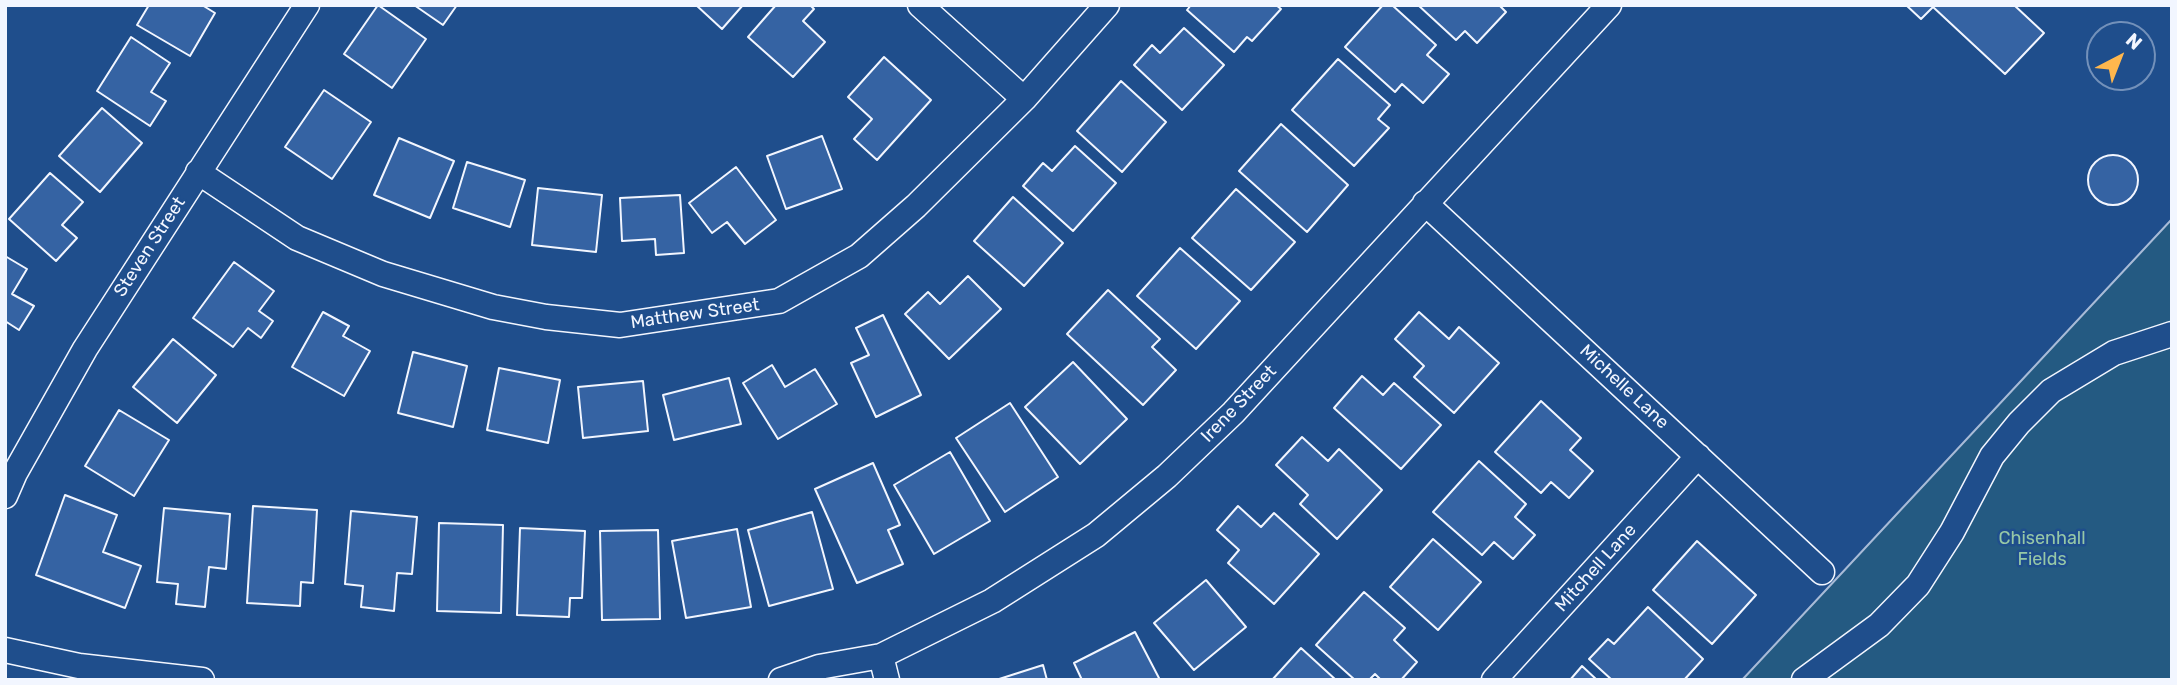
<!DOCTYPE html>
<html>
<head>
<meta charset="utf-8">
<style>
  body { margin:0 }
  #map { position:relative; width:2177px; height:685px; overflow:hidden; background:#1f4e8c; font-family:Rubik,sans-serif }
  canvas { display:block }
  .frame { position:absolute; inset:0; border:7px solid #f2f6ff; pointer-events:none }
  .north { position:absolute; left:2086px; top:21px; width:70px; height:70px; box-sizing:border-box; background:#1f4e8c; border:2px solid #7391ba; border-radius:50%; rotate:42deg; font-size:19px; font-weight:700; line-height:28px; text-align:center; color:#f2f6ff }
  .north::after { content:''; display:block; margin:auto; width:24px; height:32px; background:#ffb74d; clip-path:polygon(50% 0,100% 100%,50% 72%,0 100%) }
</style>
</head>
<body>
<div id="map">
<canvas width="2177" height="685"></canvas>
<div class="frame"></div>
<div class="north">N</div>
</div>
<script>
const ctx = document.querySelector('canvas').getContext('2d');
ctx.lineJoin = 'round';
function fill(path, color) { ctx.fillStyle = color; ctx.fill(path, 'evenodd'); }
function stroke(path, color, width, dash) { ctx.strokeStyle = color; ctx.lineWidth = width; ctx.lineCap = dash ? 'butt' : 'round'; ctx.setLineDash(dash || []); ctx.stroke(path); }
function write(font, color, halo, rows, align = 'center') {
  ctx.font = font + ' Rubik,sans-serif'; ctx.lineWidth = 5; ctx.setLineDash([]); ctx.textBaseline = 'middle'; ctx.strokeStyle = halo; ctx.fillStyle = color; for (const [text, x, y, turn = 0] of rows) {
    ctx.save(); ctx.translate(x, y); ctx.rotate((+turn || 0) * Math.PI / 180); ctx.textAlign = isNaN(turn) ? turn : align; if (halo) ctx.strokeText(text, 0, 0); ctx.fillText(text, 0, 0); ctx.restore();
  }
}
const green = new Path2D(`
  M 2172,219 L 2172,680 L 1742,680 Z`);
fill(green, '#245a82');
stroke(green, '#a8bbd7', 2);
const building = new Path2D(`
  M 149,5 L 202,5 L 215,13 L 190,56 L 137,25 Z
  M 378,5 L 426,39 L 392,88 L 344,54 Z
  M 414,5 L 457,5 L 443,25 Z
  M 696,5 L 743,5 L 722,29 Z
  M 776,5 L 810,5 L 814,9 L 803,21 L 825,42 L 793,77 L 748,37 Z
  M 1191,5 L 1276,5 L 1281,9 L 1252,41 L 1247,37 L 1234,52 L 1187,10 Z
  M 1383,5 L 1392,5 L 1436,45 L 1427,55 L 1449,74 L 1423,103 L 1402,84 L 1395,92 L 1345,47 Z
  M 1418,5 L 1499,5 L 1506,12 L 1477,43 L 1465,31 L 1456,40 Z
  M 1906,5 L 2014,5 L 2044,33 L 2005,74 L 1933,7 L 1921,19 Z
  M 1184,28 L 1224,65 L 1182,110 L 1134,65 L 1152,45 L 1160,53 Z
  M 131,37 L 170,63 L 151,92 L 166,101 L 150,126 L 97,91 Z
  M 884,57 L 931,100 L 877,160 L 854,139 L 872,119 L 848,97 Z
  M 1338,59 L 1390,105 L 1378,119 L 1389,128 L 1354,166 L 1292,110 Z
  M 1121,81 L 1166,122 L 1122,172 L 1077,131 Z
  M 324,90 L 371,122 L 332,179 L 285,147 Z
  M 102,108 L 142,143 L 100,192 L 59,156 Z
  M 1281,124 L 1348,185 L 1307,232 L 1239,171 Z
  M 822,136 L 842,189 L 786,209 L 767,156 Z
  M 399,138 L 454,161 L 430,218 L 374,195 Z
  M 1075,146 L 1116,183 L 1073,231 L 1023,186 L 1043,163 L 1052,171 Z
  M2088 180a25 25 0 1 1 50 0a25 25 0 1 1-50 0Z
  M 467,162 L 525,180 L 510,227 L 453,208 Z
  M 736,167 L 776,220 L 745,244 L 727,222 L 712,233 L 689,203 Z
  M 50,173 L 83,202 L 62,225 L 77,238 L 56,261 L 9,219 Z
  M 538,188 L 602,195 L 596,252 L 532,245 Z
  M 1236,189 L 1295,242 L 1251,290 L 1192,238 Z
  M 680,195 L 684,253 L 656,255 L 655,239 L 622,241 L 620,198 Z
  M 1013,197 L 1063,243 L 1024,286 L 974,241 Z
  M 1180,248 L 1240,301 L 1196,349 L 1137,296 Z
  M 5,256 L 27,269 L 12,294 L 34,306 L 19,330 L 5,321 Z
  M 234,262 L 274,291 L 259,311 L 273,321 L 261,338 L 248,328 L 233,347 L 193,318 Z
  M 968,276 L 1001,309 L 949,359 L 905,314 L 928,292 L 940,304 Z
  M 1108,290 L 1160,339 L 1152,347 L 1176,370 L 1143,405 L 1067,334 Z
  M 323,312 L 349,326 L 343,336 L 370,351 L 344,396 L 292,367 Z
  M 1419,312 L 1449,339 L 1459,327 L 1499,363 L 1454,413 L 1414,377 L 1424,366 L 1395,339 Z
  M 883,315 L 921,395 L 876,417 L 851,363 L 869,355 L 856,328 Z
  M 173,339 L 216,375 L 177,423 L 133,387 Z
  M 413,352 L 467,366 L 453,427 L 398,413 Z
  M 1073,362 L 1127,419 L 1080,464 L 1025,407 Z
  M 772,365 L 785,387 L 815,369 L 837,404 L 778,439 L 743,383 Z
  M 499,368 L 560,380 L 548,443 L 487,430 Z
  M 1362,376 L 1383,395 L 1394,383 L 1441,425 L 1401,469 L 1334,408 Z
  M 729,378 L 741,424 L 674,440 L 663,395 Z
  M 643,381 L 648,431 L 583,438 L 578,387 Z
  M 1541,401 L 1581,438 L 1570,450 L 1593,471 L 1569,498 L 1551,482 L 1541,493 L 1495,452 Z
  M 1010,403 L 1058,477 L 1005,512 L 956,438 Z
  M 119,410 L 169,440 L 134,496 L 85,466 Z
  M 1302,437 L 1328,461 L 1339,449 L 1382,490 L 1337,539 L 1300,504 L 1308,495 L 1276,465 Z
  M 950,452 L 990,521 L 934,554 L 894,485 Z
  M 1479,461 L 1526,504 L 1515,517 L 1535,535 L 1513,559 L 1494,542 L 1482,555 L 1433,512 Z
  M 873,463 L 900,525 L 888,530 L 903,564 L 857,583 L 815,489 Z
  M 65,495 L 117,515 L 103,552 L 141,566 L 125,608 L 36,575 Z
  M 253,506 L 317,510 L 313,583 L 301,582 L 300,606 L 247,603 Z
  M 1238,506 L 1261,527 L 1274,513 L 1319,554 L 1274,604 L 1228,563 L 1239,550 L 1217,530 Z
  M 164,508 L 230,514 L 226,569 L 209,567 L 205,607 L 176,604 L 178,584 L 157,582 Z
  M 351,511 L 417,517 L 412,574 L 397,573 L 394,611 L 361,607 L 363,586 L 345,584 Z
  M 812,512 L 833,589 L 769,606 L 748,530 Z
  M 439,523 L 503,525 L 501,613 L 437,611 Z
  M 520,528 L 585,531 L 582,598 L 570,598 L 569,617 L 517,615 Z
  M 737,529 L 751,607 L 686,618 L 672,541 Z
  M 658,530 L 660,619 L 602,620 L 600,531 Z
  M 1433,539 L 1481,582 L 1438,630 L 1390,587 Z
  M 1697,541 L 1756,595 L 1712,644 L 1653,590 Z
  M 1206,580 L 1246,627 L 1194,670 L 1154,623 Z
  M 1364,592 L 1405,628 L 1394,640 L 1417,662 L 1401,680 L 1381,680 L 1375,674 L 1369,680 L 1355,680 L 1316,645 Z
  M 1648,607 L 1703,659 L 1684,680 L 1612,680 L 1589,659 L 1608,639 L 1614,644 Z
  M 1135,632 L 1160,680 L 1082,680 L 1074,663 Z
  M 1301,648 L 1336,680 L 1272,680 Z
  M 1043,665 L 1047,680 L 996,680 Z
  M 1582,666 L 1597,680 L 1570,680 Z`);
fill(building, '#3563a3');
stroke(building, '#f2f6ff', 2);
const street = new Path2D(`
  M 920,5 L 1024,99
  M 198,172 L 297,238 L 383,274 L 493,307 L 546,317 L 620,325 L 779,301 L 859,256 L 916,206 L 1024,99 L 1107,5
  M 1425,203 L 1822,572
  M 5,496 L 15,473 L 85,349 L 307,5
  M 5,650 L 79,666 L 202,680
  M 881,656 L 887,680
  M 781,680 L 819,667 L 881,656 L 992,601 L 1096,535 L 1167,476 L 1233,413 L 1609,5
  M 1494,680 L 1698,456
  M 1804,680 L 1879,625 L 1918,585 L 1952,532 L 1992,456 L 2019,423 L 2051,391 L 2114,353 L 2172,334`);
stroke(street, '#f2f6ff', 27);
stroke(street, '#1f4e8c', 24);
write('18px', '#f2f6ff', '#1f4e8c', [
  ["Steven Street",150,247,-57],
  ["Matthew Street",695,314,-8],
  ["Michelle Lane",1624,387,43],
  ["Irene Street",1239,404,-46],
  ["Mitchell Lane",1596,568,-48]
]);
write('18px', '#97c8a6', '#1f4e8c', [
  ["Chisenhall",2042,539],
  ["Fields",2042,560]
]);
</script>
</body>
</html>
